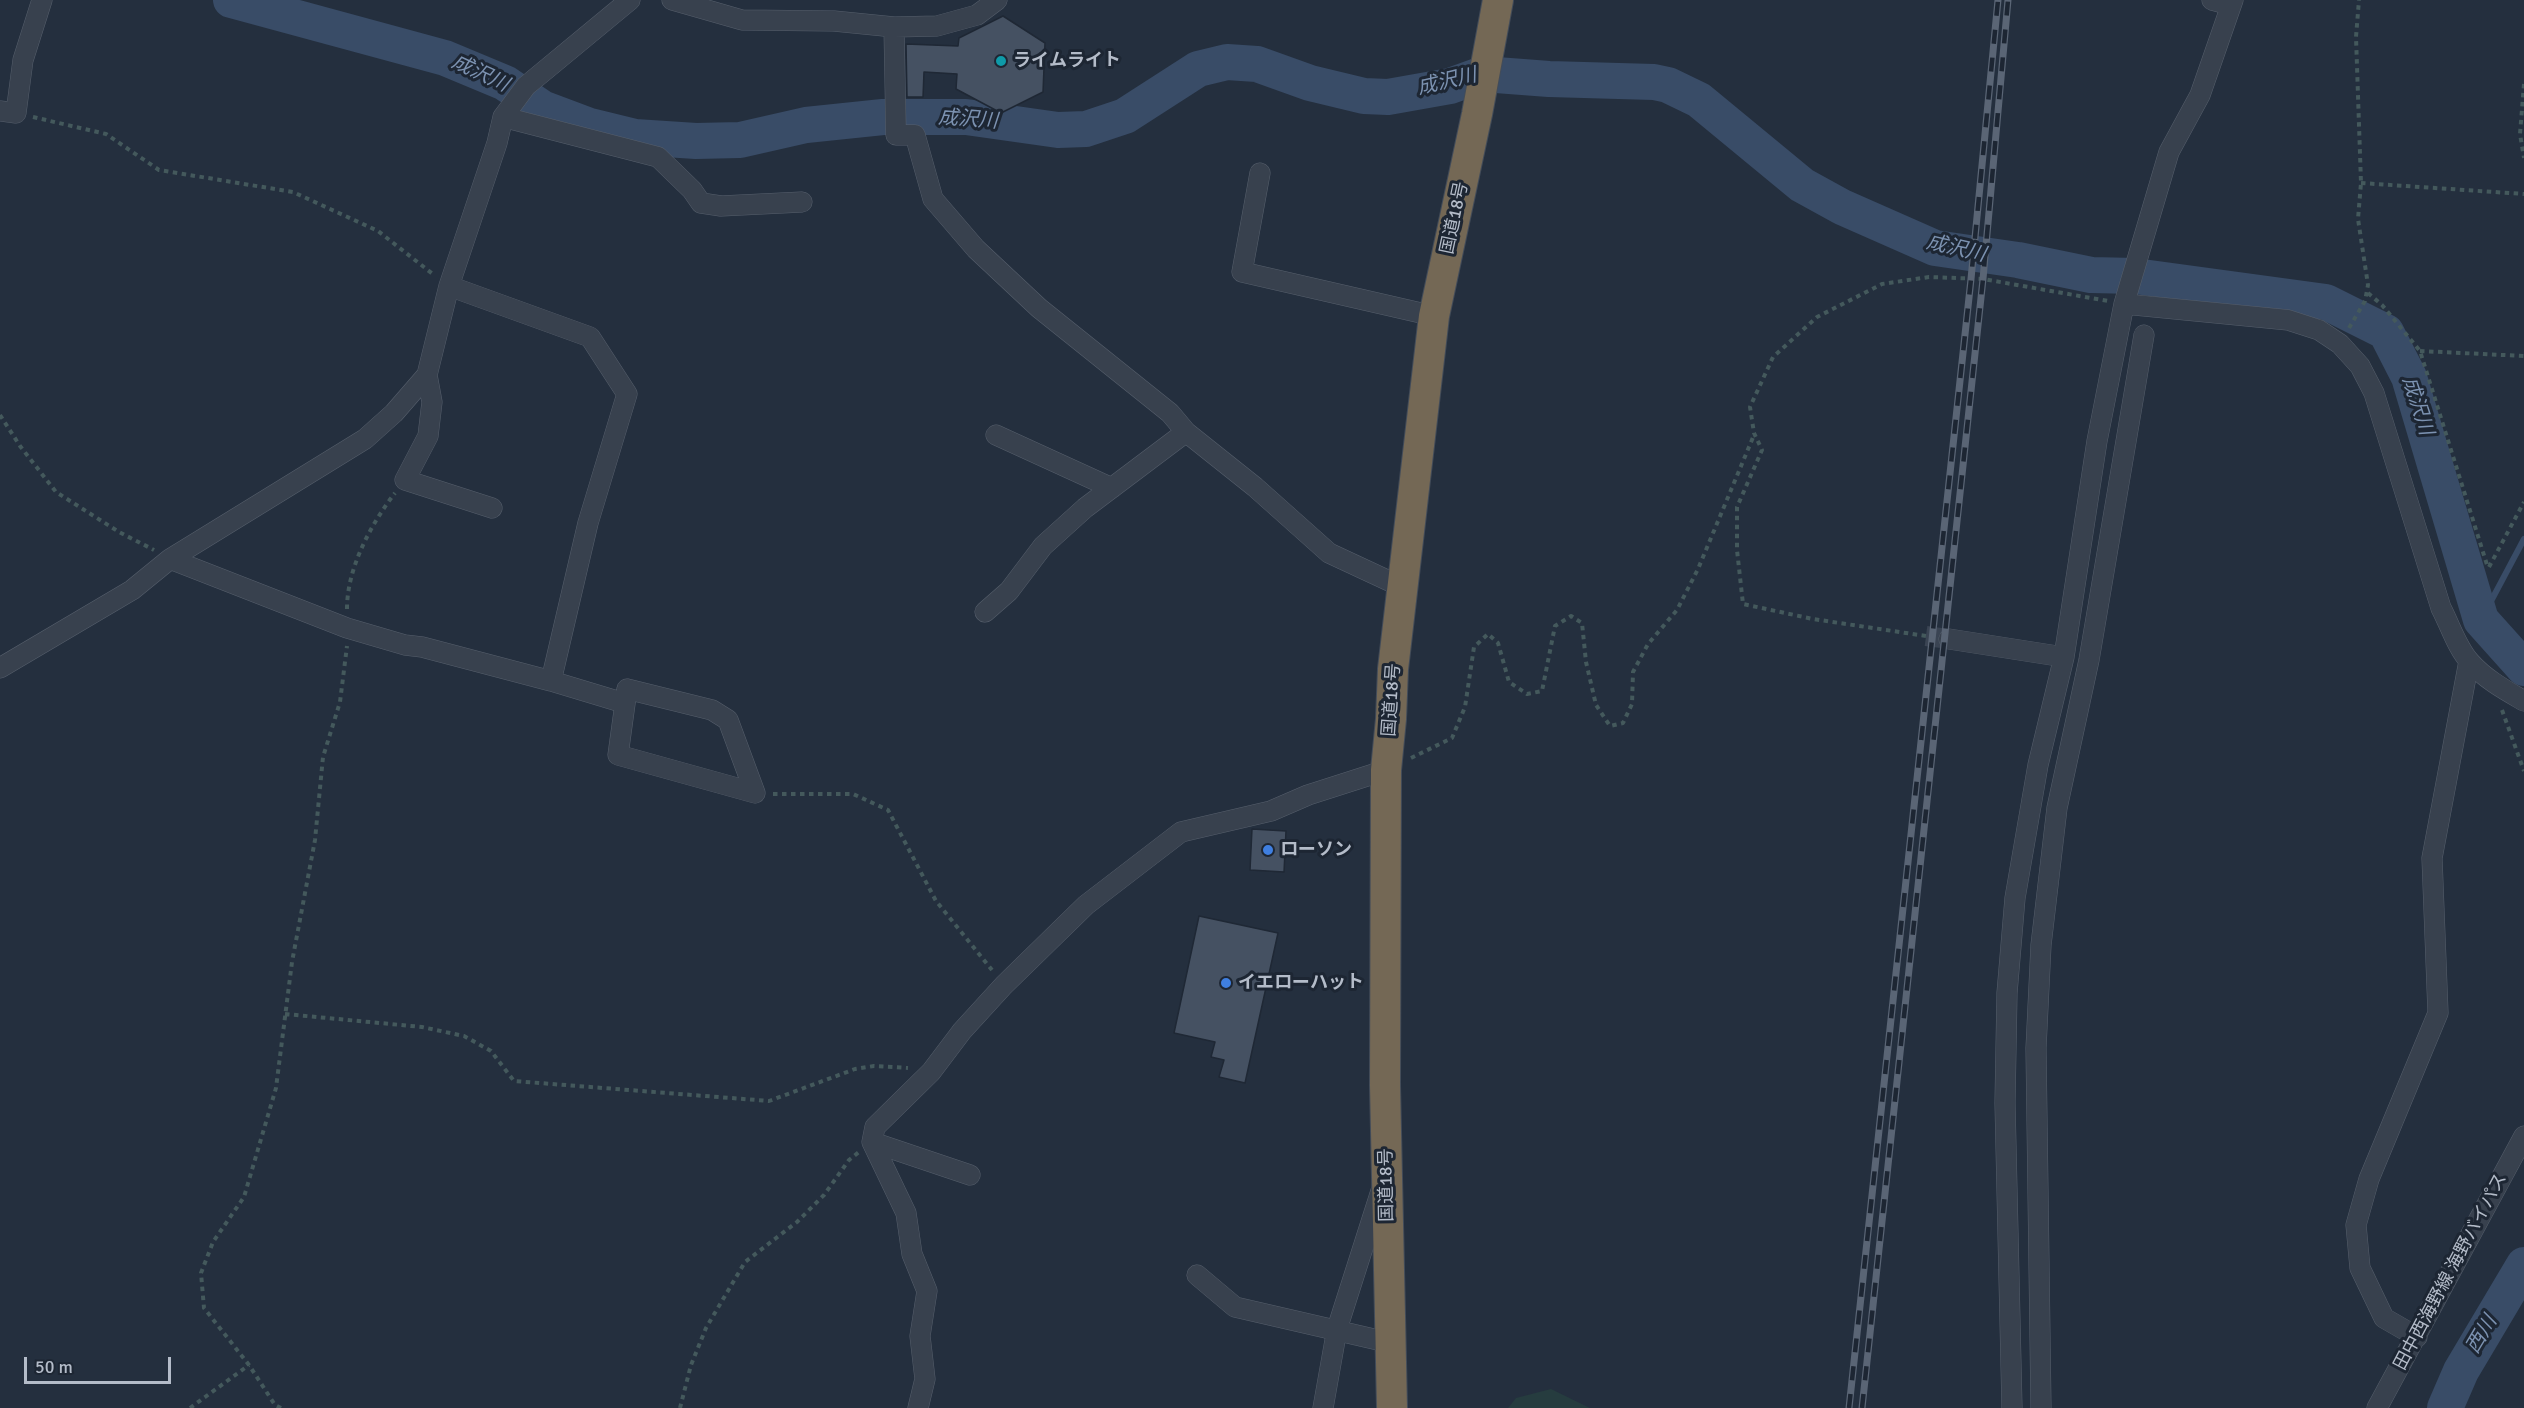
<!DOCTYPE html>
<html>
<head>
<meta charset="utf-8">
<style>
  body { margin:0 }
  #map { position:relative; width:2524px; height:1408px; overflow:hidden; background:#242f3e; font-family:Signika,sans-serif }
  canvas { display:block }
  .scale { position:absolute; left:24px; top:1357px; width:147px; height:27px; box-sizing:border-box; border:3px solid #b4bcc9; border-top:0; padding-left:8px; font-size:18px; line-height:21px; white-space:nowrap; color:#b4bcc9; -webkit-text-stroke:4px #1d2633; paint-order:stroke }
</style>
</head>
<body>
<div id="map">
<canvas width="2524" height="1408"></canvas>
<div class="scale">50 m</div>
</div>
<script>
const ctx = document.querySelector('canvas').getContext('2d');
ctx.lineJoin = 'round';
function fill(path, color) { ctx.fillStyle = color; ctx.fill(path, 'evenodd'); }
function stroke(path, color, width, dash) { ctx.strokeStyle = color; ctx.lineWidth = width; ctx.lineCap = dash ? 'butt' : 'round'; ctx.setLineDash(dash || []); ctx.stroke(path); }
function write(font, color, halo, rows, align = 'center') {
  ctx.font = font + ' Signika,"Noto Sans JP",sans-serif'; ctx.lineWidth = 6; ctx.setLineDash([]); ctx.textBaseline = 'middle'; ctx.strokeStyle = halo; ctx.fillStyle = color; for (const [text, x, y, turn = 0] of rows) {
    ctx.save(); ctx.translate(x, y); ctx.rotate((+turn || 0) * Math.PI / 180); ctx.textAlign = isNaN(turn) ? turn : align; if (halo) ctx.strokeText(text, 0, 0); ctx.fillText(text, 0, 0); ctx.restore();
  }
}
fill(new Path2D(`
  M 1551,1389 L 1590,1408 L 1508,1408 L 1516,1398 Z`), '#263c3f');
stroke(new Path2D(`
  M 2481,620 L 2524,539`), '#394c67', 6);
stroke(new Path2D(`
  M 231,0 L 445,58 L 505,83 L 542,108 L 590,126 L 635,137 L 696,141 L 740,140 L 806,125 L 883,117 L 966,117 L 1058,130 L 1086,129 L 1125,116 L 1198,69 L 1227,62 L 1257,64 L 1310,83 L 1364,96 L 1388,97 L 1450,86 L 1483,74 L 1549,79 L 1654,82 L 1668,85 L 1699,100 L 1802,185 L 1842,207 L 1935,248 L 2018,260 L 2091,275 L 2135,276 L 2326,302 L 2386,332 L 2409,377 L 2481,620 L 2524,668
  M 2445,1408 L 2461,1371 L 2524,1265`), '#394c67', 36);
const building = new Path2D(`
  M 1003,16 L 1045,43 L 1043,92 L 1001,113 L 956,89 L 957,74 L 924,72 L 923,97 L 907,97 L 906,44 L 958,46 L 959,38 Z
  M 1252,829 L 1286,831 L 1284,872 L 1250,870 Z
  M 1199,916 L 1278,933 L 1245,1083 L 1219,1077 L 1224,1060 L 1211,1057 L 1215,1042 L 1174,1033 Z`);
fill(building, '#455162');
stroke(building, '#1f2835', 1.5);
stroke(new Path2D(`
  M 1926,636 L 1949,639`), '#3a4453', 20, [20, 10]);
const minor = new Path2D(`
  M 672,0 L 742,20 L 834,21 L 894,27 L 937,26 L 977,15 L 997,0
  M 2212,0 L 2231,5
  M 894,27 L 896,135 L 915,135 L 933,199 L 976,249 L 1039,308 L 1170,413 L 1186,432 L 1255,487 L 1329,553 L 1402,587
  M 0,111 L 16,113 L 23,60 L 42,0
  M 503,117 L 658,157 L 692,190 L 701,203 L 721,206 L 802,202
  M 1260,173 L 1242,272 L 1434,316
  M 449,286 L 590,337 L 627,394 L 588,523 L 551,681
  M 2124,304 L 2288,320 L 2319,330 L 2340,344 L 2360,366 L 2374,393 L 2441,608 C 2450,625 2457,648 2470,662 C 2485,679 2505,690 2524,701
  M 996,435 L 1112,488
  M 492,508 L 405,480 L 428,436 L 432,402 L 427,375 L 449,286 L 497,143 L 503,117 L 526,86 L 630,0
  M 170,559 L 347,628 L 405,645 L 422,647 L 551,681 L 624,703
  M 985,612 L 1009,591 L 1043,546 L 1085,508 L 1186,432
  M 1949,639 L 2064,657
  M 0,668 L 132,590 L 170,559 L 365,439 L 394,413 L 427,375
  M 627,689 L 712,710 L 728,720 L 755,793 L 618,755 Z
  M 872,1142 L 970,1175
  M 1197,1275 L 1235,1307 L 1391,1343
  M 2417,1337 L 2384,1318 L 2360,1268 L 2356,1225 L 2369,1179 L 2438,1013 L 2432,858 L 2469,661
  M 918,1408 L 925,1379 L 920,1336 L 927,1291 L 912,1254 L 906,1213 L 872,1142 L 875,1127 L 931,1072 L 962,1031 L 1004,985 L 1086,905 L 1181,832 L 1271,811 L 1308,795 L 1386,770
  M 1323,1408 L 1337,1329 L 1381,1191
  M 2012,1408 L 2005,1103 L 2007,993 L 2015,898 L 2038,765 L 2064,657 L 2097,441 L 2124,304 L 2169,152 L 2200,95 L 2233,0
  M 2041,1408 L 2036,1048 L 2041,945 L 2057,808 L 2089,660 L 2144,335
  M 2377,1408 L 2524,1136`);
const highway = new Path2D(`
  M 1392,1408 L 1385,1085 L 1386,770 L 1391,719 L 1393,669 L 1434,316 L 1477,114 L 1498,0`);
stroke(minor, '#565f6c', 21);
stroke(highway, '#434c59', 32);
stroke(new Path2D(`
  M 2524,84 L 2520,134 L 2524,158
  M 33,117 L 106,134 L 159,170 L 293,192 L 378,231 L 434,275
  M 2361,183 L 2524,194
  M 2368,293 L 2382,305 L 2420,351 L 2488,568
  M 2349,328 L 2365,301 L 2368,285 L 2358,219 L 2361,183 L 2356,37 L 2359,0
  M 2420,351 L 2524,356
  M 0,415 L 20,446 L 56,492 L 119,532 L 154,550
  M 2489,567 L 2524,502
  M 347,609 C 347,568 371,524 395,493
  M 1926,636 L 1813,619 L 1743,604 L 1737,550 L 1737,507 L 1762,450 L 1754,433 L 1750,407 L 1773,357 L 1817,317 L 1882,284 L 1929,277 L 1983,279 L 2108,301
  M 2502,710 L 2524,771
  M 1411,758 L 1452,738 L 1465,707 L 1474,647 L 1488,634 L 1498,643 L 1509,682 L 1527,694 L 1542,691 L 1555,626 L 1571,616 L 1582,623 L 1586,662 L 1596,705 L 1610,726 L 1623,723 L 1632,704 L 1633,672 L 1648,644 L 1677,610 L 1698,569 L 1754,435
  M 773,794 L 853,794 L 888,810 L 936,901 L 992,970
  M 285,1014 L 422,1027 L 464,1036 L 491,1051 L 514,1081 L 769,1101 L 855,1069 L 874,1066 L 908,1068
  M 190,1408 L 249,1365
  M 281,1408 L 275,1405 L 249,1365 L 204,1308 L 201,1273 L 213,1242 L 244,1197 L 276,1088 L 292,962 L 315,840 L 323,757 L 340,702 L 347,646
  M 680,1408 L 691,1365 L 706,1328 L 745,1262 L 797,1222 L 824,1195 L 849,1160 L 859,1152`), '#44595c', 4, [4.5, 4.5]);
stroke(minor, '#38414e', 20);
stroke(highway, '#746855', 30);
const rail = new Path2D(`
  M 1849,1408 L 1971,279 L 1998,0
  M 1862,1408 L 1983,279 L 2008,0`);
stroke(rail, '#5a6575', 7);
stroke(rail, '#1d2633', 4.5, [14]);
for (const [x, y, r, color] of [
  [1001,61,6,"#0f9aa8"],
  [1268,850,6,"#3f7fe0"],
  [1226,983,6,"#3f7fe0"]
]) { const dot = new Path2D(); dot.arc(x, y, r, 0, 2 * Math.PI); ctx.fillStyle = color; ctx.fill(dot); stroke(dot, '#1d2633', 2); }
write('bold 18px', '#b4bcc9', '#1d2633', [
  ["ライムライト",1013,61],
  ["ローソン",1280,850],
  ["イエローハット",1238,983]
], 'left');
write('18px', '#b4bcc9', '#1d2633', [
  ["国道18号",1455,218,-78],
  ["国道18号",1392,700,-86],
  ["国道18号",1387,1185,-91],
  ["田中西海野線 海野バイパス",2451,1272,-62]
]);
write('italic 20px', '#7c92b1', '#1d2633', [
  ["成沢川",480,74,25],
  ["成沢川",1447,82,-13],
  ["成沢川",968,120,4],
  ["成沢川",1956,249,13],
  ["成沢川",2417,406,72],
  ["西川",2482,1335,-59]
]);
</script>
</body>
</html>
